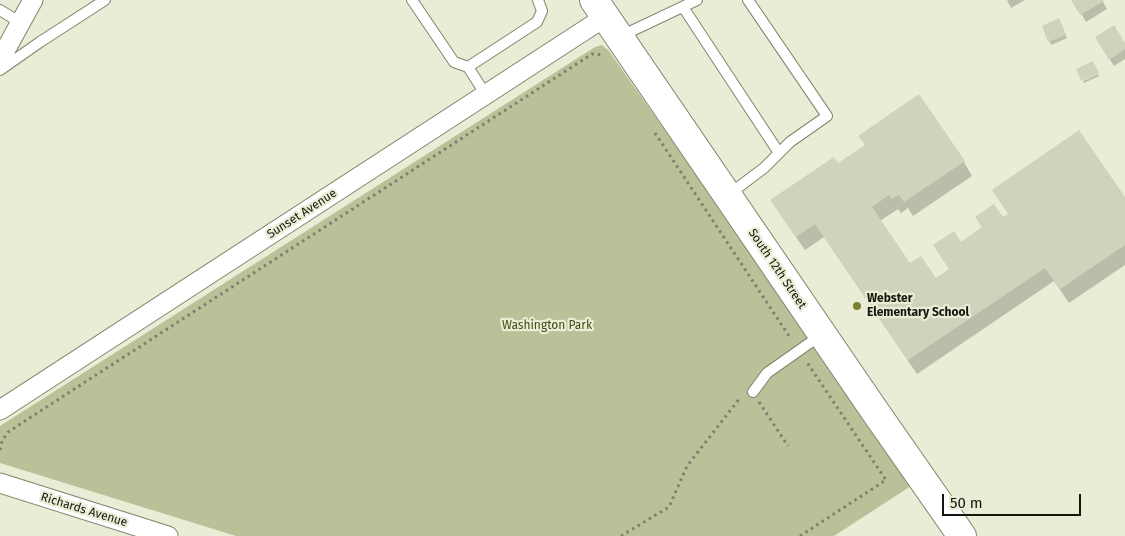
<!DOCTYPE html>
<html>
<head>
<meta charset="utf-8">
<style>
  body { margin:0 }
  #map { position:relative; width:1125px; height:536px; overflow:hidden; background:#eaedd5; font-family:"Fira Sans",sans-serif }
  canvas { display:block }
  .scale { position:absolute; left:942px; top:494px; width:139px; height:22px; box-sizing:border-box; border:2px solid #14150c; border-top:0; padding-left:6px; font-size:15px; line-height:18px; white-space:nowrap; color:#14150c; -webkit-text-stroke:4px #eaedd5; paint-order:stroke }
</style>
</head>
<body>
<div id="map">
<canvas width="1125" height="536"></canvas>
<div class="scale">50 m</div>
</div>
<script>
const ctx = document.querySelector('canvas').getContext('2d');
ctx.lineJoin = 'round';
function fill(path, color) { ctx.fillStyle = color; ctx.fill(path, 'evenodd'); }
function stroke(path, color, width, dash) { ctx.strokeStyle = color; ctx.lineWidth = width; ctx.lineCap = dash ? 'butt' : 'round'; ctx.setLineDash(dash || []); ctx.stroke(path); }
function write(font, color, halo, rows, align = 'center') {
  ctx.font = font + ' "Fira Sans",sans-serif'; ctx.lineWidth = 4.5; ctx.setLineDash([]); ctx.textBaseline = 'middle'; ctx.strokeStyle = halo; ctx.fillStyle = color; for (const [text, x, y, turn = 0] of rows) {
    ctx.save(); ctx.translate(x, y); ctx.rotate((+turn || 0) * Math.PI / 180); ctx.textAlign = isNaN(turn) ? turn : align; if (halo) ctx.strokeText(text, 0, 0); ctx.fillText(text, 0, 0); ctx.restore();
  }
}
fill(new Path2D(`
  M 602,45 L 609,51 L 914,484 L 834,536 L 236,536 L 0,463 L 0,426 L 595,47 Z`), '#bbc099');
fill(new Path2D(`
  M 1007,0 L 1025,0 L 1011,8 Z
  M 1073,0 L 1102,0 L 1107,9 L 1086,22 Z
  M 1061,23 L 1067,38 L 1051,45 L 1043,27 Z
  M 1101,45 L 1125,45 L 1125,59 L 1114,66 Z
  M 1098,74 L 1099,76 L 1084,83 L 1083,81 Z
  M 964,162 L 972,176 L 913,216 L 908,208 L 901,213 L 898,209 L 880,221 L 910,265 L 935,280 L 950,270 L 934,246 L 961,243 L 1003,219 L 1125,199 L 1125,265 L 1069,303 L 1054,281 L 917,374 L 824,237 L 805,250 L 780,214 L 838,165 Z`), '#0003');
fill(new Path2D(`
  M 1071,0 L 1103,0 L 1104,1 L 1080,15 Z
  M 1059,18 L 1066,35 L 1048,42 L 1042,26 Z
  M 1114,25 L 1125,43 L 1125,49 L 1109,60 L 1095,37 Z
  M 1093,61 L 1099,73 L 1081,81 L 1076,69 Z
  M 919,94 L 965,161 L 904,202 L 899,195 L 892,199 L 889,195 L 872,207 L 910,263 L 921,256 L 936,278 L 949,269 L 933,245 L 954,231 L 961,242 L 982,227 L 975,217 L 994,204 L 1003,217 L 1008,214 L 992,190 L 1079,130 L 1125,197 L 1125,245 L 1060,289 L 1045,268 L 908,360 L 815,224 L 796,237 L 770,200 L 834,157 L 838,163 L 865,145 L 858,136 Z`), '#d0d3bb');
const lane = new Path2D(`
  M 412,0 L 454,62 L 468,67 L 486,95
  M 683,7 L 779,153
  M 0,10 L 21,23
  M 621,36 L 697,0
  M 468,67 L 537,22 L 542,11 L 538,0
  M 0,70 L 40,42 L 105,0
  M 728,195 L 764,168 L 790,142 L 827,116 L 748,0
  M 753,392 L 767,373 L 821,335`);
const street = new Path2D(`
  M 0,60 L 33,0
  M 0,410 L 605,17
  M 0,483 L 168,536`);
const secondary = new Path2D(`
  M 594,0 L 874,410 L 962,536`);
stroke(lane, '#81846e', 12);
stroke(street, '#81846e', 21);
stroke(secondary, '#81846e', 30);
stroke(new Path2D(`
  M 655,133 L 791,339
  M 759,402 L 788,446
  M 0,450 L 2,441 L 8,432 L 592,54 L 603,55
  M 621,536 L 669,507 L 687,466 L 740,398
  M 800,536 L 886,480 L 806,361`), '#7d7f6f', 3, [2.5, 4]);
stroke(lane, '#fff', 10);
stroke(street, '#fff', 19);
stroke(secondary, '#fff', 28);
for (const [x, y, r, color] of [
  [857,306,5,"#7b812c"]
]) { const dot = new Path2D(); dot.arc(x, y, r, 0, 2 * Math.PI); ctx.fillStyle = color; ctx.fill(dot); stroke(dot, '#eaedd5', 2); }
write('12px', '#14150c', '#eaedd5', [
  ["Sunset Avenue",302,214,-33],
  ["South 12th Street",777,269,56],
  ["Richards Avenue",84,510,17]
]);
write('bold 12px', '#14150c', '#eaedd5', [
  ["Webster",867,299],
  ["Elementary School",867,313]
], 'left');
write('12px', '#474a12', '#eaedd5', [
  ["Washington Park",547,326]
]);
</script>
</body>
</html>
